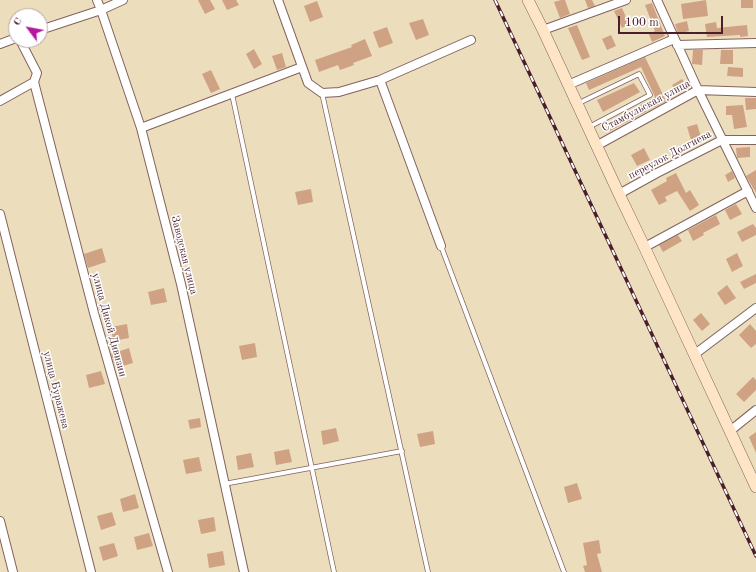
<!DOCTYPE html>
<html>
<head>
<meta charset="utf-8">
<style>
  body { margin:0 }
  #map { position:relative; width:756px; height:572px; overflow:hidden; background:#ecdebc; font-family:"Old Standard TT",serif }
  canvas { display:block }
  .north { position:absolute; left:8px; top:8px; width:40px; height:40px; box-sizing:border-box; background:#fff; border:1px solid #b7a5aa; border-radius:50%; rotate:302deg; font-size:11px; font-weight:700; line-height:16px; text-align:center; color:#4a1f2b }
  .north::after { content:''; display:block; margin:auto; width:14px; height:18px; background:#b5179e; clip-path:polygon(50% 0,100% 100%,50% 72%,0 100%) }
  .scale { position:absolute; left:618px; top:16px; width:105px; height:18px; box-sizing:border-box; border:2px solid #4a1f2b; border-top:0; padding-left:5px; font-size:12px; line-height:14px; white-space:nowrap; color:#4a1f2b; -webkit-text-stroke:3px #fff; paint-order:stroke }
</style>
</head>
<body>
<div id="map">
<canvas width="756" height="572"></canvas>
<div class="north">С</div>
<div class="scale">100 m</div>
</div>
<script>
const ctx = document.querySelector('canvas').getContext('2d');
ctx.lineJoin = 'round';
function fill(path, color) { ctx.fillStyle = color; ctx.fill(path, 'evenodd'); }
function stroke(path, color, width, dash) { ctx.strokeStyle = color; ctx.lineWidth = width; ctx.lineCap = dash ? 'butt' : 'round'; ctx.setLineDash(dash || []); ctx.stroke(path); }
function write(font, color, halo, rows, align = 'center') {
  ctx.font = font + ' "Old Standard TT",serif'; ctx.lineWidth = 3; ctx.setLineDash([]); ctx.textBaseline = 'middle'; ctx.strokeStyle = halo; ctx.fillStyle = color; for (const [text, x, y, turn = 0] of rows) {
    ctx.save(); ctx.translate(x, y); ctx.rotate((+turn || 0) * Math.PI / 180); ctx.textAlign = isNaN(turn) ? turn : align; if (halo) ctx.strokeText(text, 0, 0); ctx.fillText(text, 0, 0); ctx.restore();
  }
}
fill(new Path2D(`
  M 198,0 L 210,0 L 215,9 L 205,14 Z
  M 222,0 L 236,0 L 239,5 L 227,10 Z
  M 561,0 L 565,0 L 570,14 L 560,18 L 554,2 Z
  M 585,0 L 592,0 L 595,6 L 588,8 Z
  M 706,0 L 708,16 L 683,19 L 681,4 Z
  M 741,0 L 753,0 L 753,8 L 741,8 Z
  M 317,1 L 323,17 L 310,22 L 304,6 Z
  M 652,3 L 665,36 L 652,42 L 649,34 L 655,31 L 645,5 Z
  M 622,8 L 629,24 L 622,28 L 614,11 Z
  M 423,19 L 429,35 L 416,40 L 409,23 Z
  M 687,21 L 689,31 L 678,34 L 675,24 Z
  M 716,22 L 717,28 L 747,25 L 748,36 L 740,37 L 740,35 L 707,37 L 705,24 Z
  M 577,25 L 590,57 L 582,60 L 568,28 Z
  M 387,27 L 393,43 L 379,48 L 373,32 Z
  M 611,35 L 616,46 L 607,50 L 602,39 Z
  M 365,39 L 372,56 L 353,63 L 354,65 L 340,70 L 338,65 L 319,72 L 315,60 L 352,47 L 351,45 Z
  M 254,49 L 262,64 L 254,69 L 246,54 Z
  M 693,50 L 703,50 L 702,65 L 692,64 Z
  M 721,50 L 733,50 L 733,64 L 720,64 Z
  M 282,53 L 286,67 L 277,70 L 272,56 Z
  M 645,57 L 666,101 L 610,131 L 606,124 L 655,97 L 641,67 L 589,90 L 586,83 Z
  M 728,67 L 743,68 L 743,77 L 727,76 Z
  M 211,70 L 220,89 L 211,93 L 202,74 Z
  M 682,79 L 688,88 L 678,94 L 672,85 Z
  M 634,83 L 640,92 L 603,112 L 597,100 Z
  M 745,98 L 756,98 L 756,109 L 746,110 Z
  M 743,105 L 747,127 L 734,129 L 732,115 L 726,115 L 726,106 Z
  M 697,124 L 702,140 L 692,143 L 687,127 Z
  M 750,147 L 750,157 L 737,158 L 736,148 Z
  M 644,148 L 650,160 L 637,166 L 631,155 Z
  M 756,170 L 756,193 L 746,176 Z
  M 732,171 L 735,178 L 728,182 L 725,175 Z
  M 676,173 L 686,193 L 690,190 L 699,205 L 690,211 L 677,191 L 665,197 L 667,201 L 659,205 L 651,190 L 667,181 L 666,178 Z
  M 311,189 L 313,202 L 298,205 L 295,192 Z
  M 736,204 L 742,214 L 730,220 L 725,210 Z
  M 716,215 L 720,224 L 703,233 L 704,235 L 693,241 L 688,230 Z
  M 753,224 L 756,228 L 756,235 L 742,242 L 737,232 Z
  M 678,235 L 682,241 L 663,252 L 659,245 Z
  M 102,248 L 106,262 L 88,268 L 84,254 Z
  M 737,253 L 743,266 L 732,272 L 726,259 Z
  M 756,274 L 756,283 L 744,289 L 740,282 Z
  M 727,285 L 736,298 L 725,305 L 717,293 Z
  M 164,288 L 167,302 L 151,305 L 148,292 Z
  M 701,313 L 710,324 L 702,331 L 693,320 Z
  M 127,324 L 129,338 L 113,341 L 111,327 Z
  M 750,324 L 756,331 L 756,344 L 751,348 L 739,335 Z
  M 255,343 L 257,357 L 242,360 L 239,346 Z
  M 129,348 L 133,363 L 116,368 L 111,354 Z
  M 101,371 L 105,384 L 89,388 L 86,375 Z
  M 753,377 L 756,380 L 756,390 L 744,402 L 736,394 Z
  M 200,418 L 201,427 L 190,429 L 188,420 Z
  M 336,428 L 339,441 L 323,445 L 321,431 Z
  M 433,431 L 435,444 L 420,447 L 417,434 Z
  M 756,432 L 756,453 L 749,437 Z
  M 289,449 L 292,462 L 276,465 L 274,452 Z
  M 251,453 L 254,467 L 238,470 L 236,456 Z
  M 199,457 L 202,471 L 186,474 L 183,460 Z
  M 577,483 L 582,499 L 568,503 L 564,487 Z
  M 135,494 L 139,508 L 123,512 L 120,499 Z
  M 112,512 L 116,525 L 101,530 L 97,516 Z
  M 214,517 L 216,531 L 201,534 L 198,520 Z
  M 149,533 L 153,546 L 137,550 L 134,537 Z
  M 599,540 L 601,553 L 597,554 L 602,572 L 585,572 L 583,566 L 587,565 L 583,543 Z
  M 114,543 L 118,556 L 103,561 L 99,547 Z
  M 223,551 L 225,565 L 209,568 L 207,554 Z`), '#cfa284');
const lane = new Path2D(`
  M 322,93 L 428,572
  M 232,94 L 334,572
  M 579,103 L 639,74 L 650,95 L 589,127
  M 441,246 L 564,572
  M 224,484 L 402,451`);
const street = new Path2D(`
  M 97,0 L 101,10 L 123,0
  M 278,0 L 308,83 L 322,93 L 339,92 L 380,80 L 471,40
  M 657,0 L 698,90 L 756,208
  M 40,30 L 101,10 L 141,128 L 181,284 L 244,572
  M 543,30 L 626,0
  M 0,44 L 16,38
  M 677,45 L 756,43
  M 380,80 L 441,246
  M 34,82 L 94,313 L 168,572
  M 568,85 L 674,39
  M 0,101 L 34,82 L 37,73 L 20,40
  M 141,128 L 302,67
  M 596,146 L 698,90 L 756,92
  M 619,194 L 657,173 L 722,140 L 756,140
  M 0,214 L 91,572
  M 645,247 L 748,191
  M 695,354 L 756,308
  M 730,431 L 756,410
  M 0,521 L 13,572`);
const secondary = new Path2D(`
  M 528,0 L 543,30 L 619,194 L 642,242 L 756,487`);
stroke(lane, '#83625e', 5.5);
stroke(street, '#83625e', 10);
stroke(secondary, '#83625e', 12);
stroke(lane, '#fff', 4);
stroke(street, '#fff', 8);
stroke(secondary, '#fde5c5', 11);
const rail = new Path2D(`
  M 495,0 L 756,556`);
stroke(rail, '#4a1f2b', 3.5);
stroke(rail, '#fff', 2, [6]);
write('11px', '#4a1f2b', '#fff', [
  ["Стамбульская улица",646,106,-28],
  ["переулок Долгиева",670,155,-28],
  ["Заводская улица",184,255,76],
  ["улица Дикой Дивизии",109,325,75],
  ["улица Буражева",56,390,76]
]);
</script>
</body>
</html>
